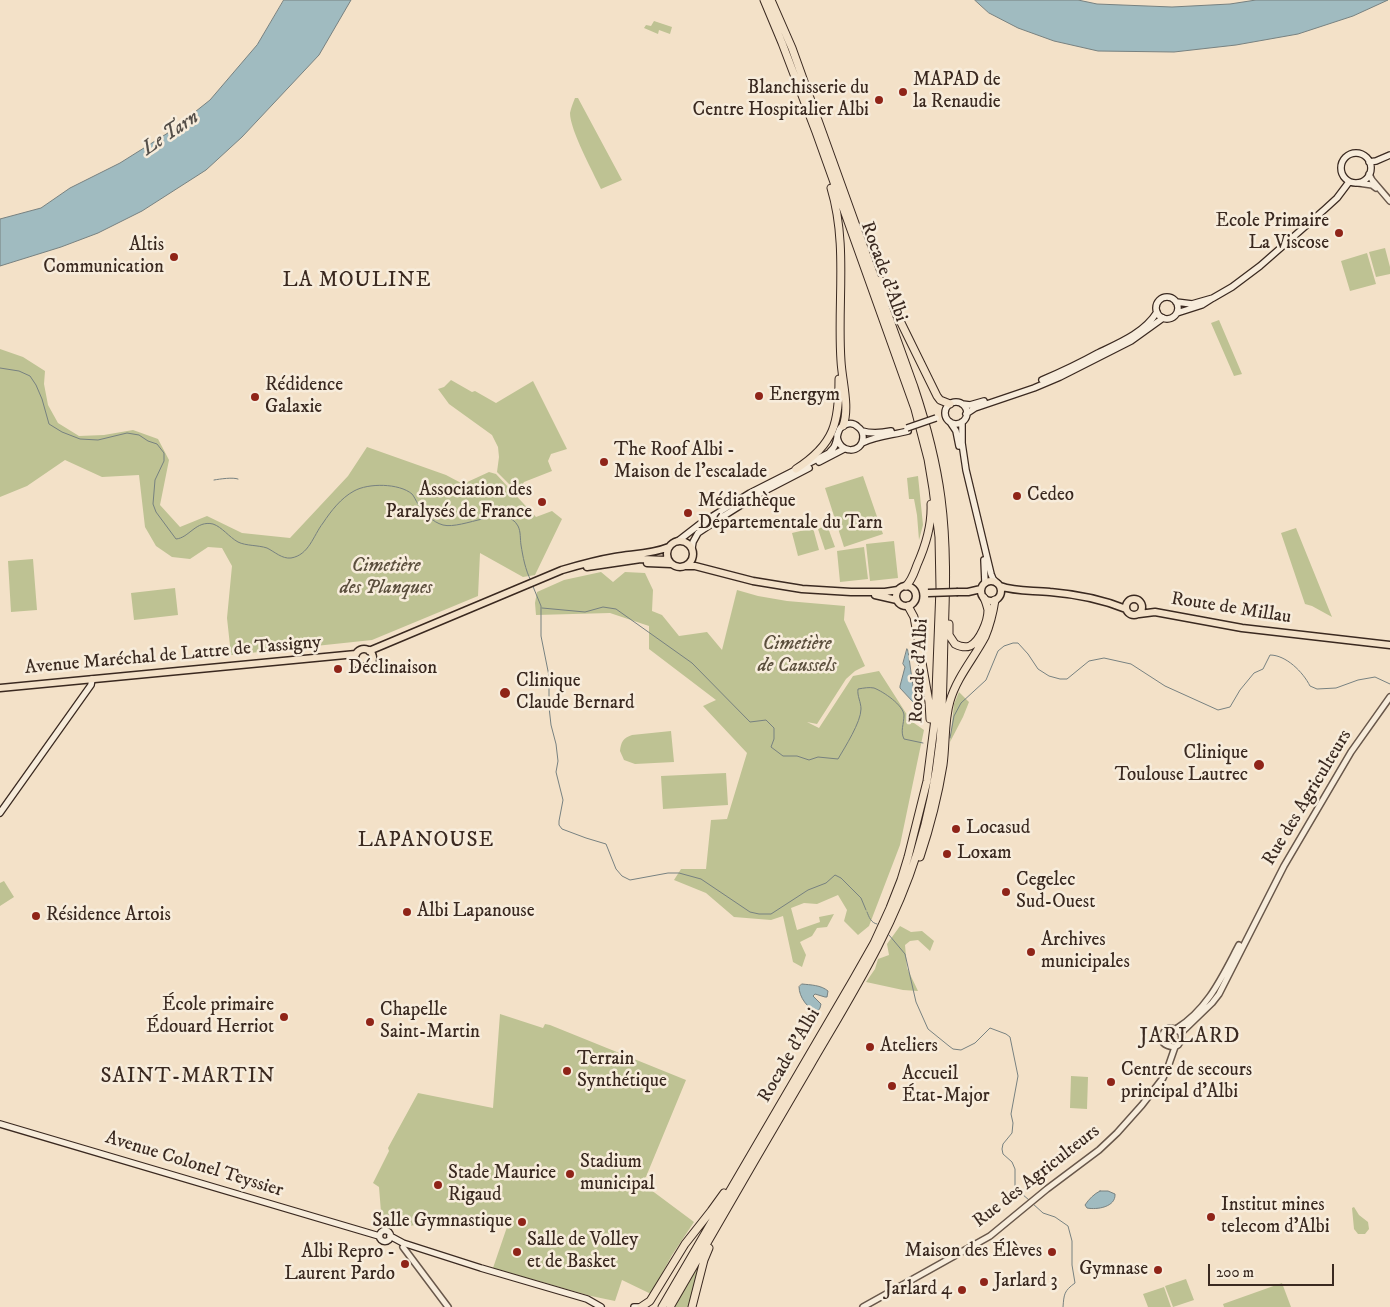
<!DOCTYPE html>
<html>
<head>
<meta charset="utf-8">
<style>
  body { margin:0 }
  #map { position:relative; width:1390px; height:1307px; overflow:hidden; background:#f3e1c8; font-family:"IM FELL DW Pica",serif }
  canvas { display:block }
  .scale { position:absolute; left:1208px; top:1264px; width:126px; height:22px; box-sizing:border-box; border:2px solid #3a2920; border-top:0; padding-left:6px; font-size:15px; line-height:18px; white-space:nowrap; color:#3a2920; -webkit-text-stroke:4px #f7ecdb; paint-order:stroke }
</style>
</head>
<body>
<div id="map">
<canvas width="1390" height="1307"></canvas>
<div class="scale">200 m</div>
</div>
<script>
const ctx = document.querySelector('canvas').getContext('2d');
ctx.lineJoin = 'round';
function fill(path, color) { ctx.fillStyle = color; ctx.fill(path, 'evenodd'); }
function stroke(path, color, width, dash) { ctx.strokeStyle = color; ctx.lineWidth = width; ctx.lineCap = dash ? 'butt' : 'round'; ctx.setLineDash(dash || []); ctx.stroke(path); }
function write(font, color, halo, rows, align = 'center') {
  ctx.font = font + ' "IM FELL DW Pica",serif'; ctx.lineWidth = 5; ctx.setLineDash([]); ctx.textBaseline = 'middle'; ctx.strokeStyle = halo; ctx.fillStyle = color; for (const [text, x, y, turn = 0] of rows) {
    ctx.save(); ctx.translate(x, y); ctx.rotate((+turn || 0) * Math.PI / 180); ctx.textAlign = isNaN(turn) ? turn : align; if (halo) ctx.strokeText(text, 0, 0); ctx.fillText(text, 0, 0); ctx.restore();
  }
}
fill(new Path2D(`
  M 654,21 L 672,27 L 670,34 L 659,30 L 658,34 L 644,28 L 646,25 L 651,26 Z
  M 575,98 L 578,98 L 622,180 L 601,189 C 593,172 570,130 570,113 C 571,108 573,103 575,98 Z
  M 1385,248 L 1390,267 L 1390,274 L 1376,277 L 1369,252 Z
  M 1367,253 L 1376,284 L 1350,291 L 1341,261 Z
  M 1219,320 L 1242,374 L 1234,376 L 1211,323 Z
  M 0,349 L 23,357 L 45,371 L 44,384 L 48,405 L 58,423 L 79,436 L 104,435 L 133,430 L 158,439 L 169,460 L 160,505 L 180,527 L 207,516 L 242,533 L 290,538 L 348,476 L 367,447 L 446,475 L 463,484 L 489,472 L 496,474 L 536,517 L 552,511 L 562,519 L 535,575 L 523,577 L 480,553 L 478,596 L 372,640 L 231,655 L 227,618 L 232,566 L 222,548 L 208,547 L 190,559 L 172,557 L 156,546 L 145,527 L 139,475 L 102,477 L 65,460 L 27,486 L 0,497 Z
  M 451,380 L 472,392 L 475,391 L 496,403 L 533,381 L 567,449 L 551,454 L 548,461 L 552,471 L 524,482 L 518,493 L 497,472 L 499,457 L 498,447 L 492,435 L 449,404 L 438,389 L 444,387 Z
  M 863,476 L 883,534 L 844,547 L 825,488 Z
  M 918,476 L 923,525 L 919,540 L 917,515 L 914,499 L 909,499 L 907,478 Z
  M 827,525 L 835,547 L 825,550 L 818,529 Z
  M 813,528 L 819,550 L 798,556 L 792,533 Z
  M 1296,528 L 1332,617 L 1312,606 L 1305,604 L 1281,533 Z
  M 894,541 L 898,578 L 870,581 L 866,544 Z
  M 864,547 L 868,579 L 840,582 L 837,551 Z
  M 33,559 L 37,610 L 11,612 L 8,561 Z
  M 601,572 L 613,582 L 625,572 L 645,573 L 653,590 L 652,611 L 662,615 L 679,636 L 707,632 L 722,650 L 737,590 L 758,596 L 787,601 L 845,606 L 844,620 L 865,666 L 855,671 L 846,679 L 817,724 L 807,722 L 819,728 L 853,676 L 879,671 L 911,721 L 924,730 L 900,845 L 869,926 L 858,935 L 844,921 L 847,910 L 838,895 L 817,904 L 804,903 L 791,908 L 797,930 L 820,922 L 819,917 L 834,914 L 827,927 L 817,928 L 812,936 L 800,942 L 806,955 L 802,967 L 793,962 L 783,916 L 771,920 L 734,917 L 706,893 L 674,880 L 681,869 L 706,869 L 711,820 L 727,819 L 747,753 L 703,706 L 716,700 L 649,649 L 649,626 L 610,613 L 536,615 L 535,603 L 537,592 L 564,580 Z
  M 175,588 L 178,615 L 134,620 L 131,593 Z
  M 959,692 L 969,702 L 963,717 L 950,742 L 954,704 Z
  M 671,731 L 674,762 L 635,764 L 624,760 L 620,751 C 621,742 623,738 632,735 Z
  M 726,773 L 728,805 L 663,809 L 661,776 Z
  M 4,881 L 14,897 L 0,906 L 0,883 Z
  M 900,926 L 911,932 L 922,931 L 934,941 L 930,951 L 918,940 L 910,941 L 905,945 L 907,968 L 918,991 L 903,990 L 866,982 L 875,969 L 878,959 L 889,955 L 887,944 Z
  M 500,1014 L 543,1028 L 545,1024 L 550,1025 L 686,1080 L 643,1184 L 694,1222 L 672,1255 L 651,1294 L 622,1280 L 615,1301 L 591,1296 L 493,1268 L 507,1227 L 491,1217 L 389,1228 L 387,1218 L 380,1214 L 381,1212 L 379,1187 L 373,1183 L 389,1151 L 388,1148 L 418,1093 L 493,1108 Z
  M 1071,1076 L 1088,1077 L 1087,1109 L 1070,1108 Z
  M 1354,1207 L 1359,1215 L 1368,1222 L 1369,1229 L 1365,1234 L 1358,1234 L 1354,1229 L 1352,1208 Z
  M 698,1267 L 700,1268 L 690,1307 L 674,1307 Z
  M 1186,1279 L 1194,1300 L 1173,1307 L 1165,1286 Z
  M 1282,1283 L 1291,1307 L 1224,1307 L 1223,1304 Z
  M 1164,1287 L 1171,1307 L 1148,1307 L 1143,1294 Z`), '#bec293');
const water = new Path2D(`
  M 284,0 L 351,0 L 319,55 L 242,137 L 206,170 L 142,211 L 98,233 L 61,247 L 0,266 L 0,219 L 41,208 L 70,188 L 120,163 L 171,131 L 210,100 L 257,45 Z
  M 975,0 L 1078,0 L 1097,4 L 1172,7 L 1230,4 L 1256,0 L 1388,0 L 1353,16 L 1298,34 L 1236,45 L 1174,52 L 1098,51 L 1054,41 L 1018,28 L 989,13 Z
  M 907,649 L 908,651 L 915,700 L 913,702 L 900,688 L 900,686 L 905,667 L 903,664 Z
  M 802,984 C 811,985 821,985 828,991 L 827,997 L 825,997 L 815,994 L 813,996 L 821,1004 L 820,1008 L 818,1011 C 808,1010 799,997 799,987 Z
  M 1100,1191 L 1108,1191 L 1115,1194 C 1116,1207 1097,1210 1087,1208 L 1085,1205 C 1089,1199 1094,1194 1100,1191 Z`);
fill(water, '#a0bbc0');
stroke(water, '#778180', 1);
stroke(new Path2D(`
  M 0,368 L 19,371 L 30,376 L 36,385 L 42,399 L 49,424 L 62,432 L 80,439 L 98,440 L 127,433 L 139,435 L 148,441 L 157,444 L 164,453 L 164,461 L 155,480 L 153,504 L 156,512 L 176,539 C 189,538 196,520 213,524 C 222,527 229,537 238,542 C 246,546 258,545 267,548 C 275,552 282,559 291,558 C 309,555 313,536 323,523 C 331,511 341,498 354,491 C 368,483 399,483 412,494 C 414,496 416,501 418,504 C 425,513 432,522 443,525 C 463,530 506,503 518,526 C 521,532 520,539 521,545 C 523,557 525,569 531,581
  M 214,480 C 220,479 233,477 238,479
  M 532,584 L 541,606 L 541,636 L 549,676 L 549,707 L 551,725 L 556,744 L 558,761 L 556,772 L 563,800 L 559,821 L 559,825 L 562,829 L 586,838 L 606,844 L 616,869 L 622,876 L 630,880 L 668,873 L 679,873 L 701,879 L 750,912 L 759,914 L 771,914 L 808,890 L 826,883 L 835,875 L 841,878 L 861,898 L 866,910
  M 542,608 L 585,612 L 603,607 L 616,609 L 692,663 L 750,722 L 766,720 L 774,728 L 774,739 L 771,747 L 783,756 L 797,756 L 809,760 L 818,757 L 838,759 C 845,747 861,722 861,709 C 861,702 857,696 858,689 C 864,688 869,687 874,688 C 884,692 903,705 904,715 C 904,724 900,731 904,739 L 923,743
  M 950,738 L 954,716 L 961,703 L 986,680 L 998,651 L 1004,646 L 1013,643 L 1018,643 L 1028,654 L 1038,669 L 1049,676 L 1060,679 L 1067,679 L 1089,661 L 1104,658 L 1131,664 L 1165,686 L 1218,710 L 1230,707 L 1240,690 L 1254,673 L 1263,669 L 1270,655 C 1286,655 1303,672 1310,686 L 1317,689 L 1336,688 L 1358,680 L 1375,677 L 1390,684
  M 867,912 C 869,917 871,923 877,924
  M 889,935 L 905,954 L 916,1002 L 928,1029 L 949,1046 L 953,1049 L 961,1050 L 975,1043 L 990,1028 L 1006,1034 L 1010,1037 L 1018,1076 L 1011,1114 L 1013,1123 L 1012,1133 L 1003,1144 L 1002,1149 L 1003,1154 L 1012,1162 L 1015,1169 L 1015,1188 L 1029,1200
  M 1032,1203 L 1043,1213 L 1055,1217 L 1068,1226 L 1072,1241 L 1072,1265 L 1075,1283 C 1064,1291 1064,1294 1063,1307`), '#778180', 1);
const tertiary = new Path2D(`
  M 1369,174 L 1372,180 L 1390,201
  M 1358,183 L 1372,185 L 1376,188
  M 1176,1029 C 1208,1009 1222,977 1239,945
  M 1181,1033 L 1212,1003 L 1219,994 L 1284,866 L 1351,752 L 1390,697
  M 403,1247 L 448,1307
  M 863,1307 L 990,1236 L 1047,1189 L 1099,1150 L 1117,1133 L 1142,1105 L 1163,1078 L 1167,1070 L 1175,1047 L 1178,1045 L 1182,1039 L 1181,1033 L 1176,1029 L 1169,1028 L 1164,1032 C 1158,1042 1165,1046 1175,1047`);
const secondary = new Path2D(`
  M1341 168a15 15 0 1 1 30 0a15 15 0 1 1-30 0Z
  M 1369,162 L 1376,161 L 1390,155
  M1156 308a11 11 0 1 1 22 0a11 11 0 1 1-22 0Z
  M 1213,298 L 1232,287 L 1260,266 L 1325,209 L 1337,198 L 1349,182
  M 1176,302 L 1192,304 L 1213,298 L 1202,305 L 1177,313
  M 1042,380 C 1061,372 1080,363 1098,353 C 1119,343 1144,333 1157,312
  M945 413a11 11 0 1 1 22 0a11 11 0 1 1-22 0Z
  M 962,404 L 970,405 L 984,401
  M 966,414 L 975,408 L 1034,388 L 1060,377 L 1131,341 L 1163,318
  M 950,422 L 956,431 L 959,446
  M 962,422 L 962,443 L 966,470 L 991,574 L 993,579 L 997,583
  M 862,431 C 872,434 881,433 891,431
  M 862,443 C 876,436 893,435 908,431
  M 819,462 L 844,449
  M 678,541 L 700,524 L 750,493 L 829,453 C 830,451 833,449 834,447 C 839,439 835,427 847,424 C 851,423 855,424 858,427 C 861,429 863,433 863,437 C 863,454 838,455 837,435
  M 692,548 L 693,542 L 698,533 L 722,517 L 757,495 L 809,468
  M 984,560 L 985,583
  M 0,813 L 91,685 L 92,679
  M 0,1124 L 379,1236
  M379.5 1236a5.5 5.5 0 1 1 11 0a5.5 5.5 0 1 1-11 0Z
  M 390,1236 L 403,1243 L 481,1268 L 587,1299 L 601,1307
  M 634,1307 L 641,1307`);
const primary = new Path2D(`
  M667 554a13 13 0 1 1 26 0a13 13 0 1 1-26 0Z
  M 647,563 L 671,564
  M 687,566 L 695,566 L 753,581 L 802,589 L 851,592 L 885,592 L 898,590
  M 587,567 L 641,559 L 668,560
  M981 591a10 10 0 1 1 20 0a10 10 0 1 1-20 0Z
  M896 596a10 10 0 1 1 20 0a10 10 0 1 1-20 0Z
  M 1000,586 C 1016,592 1033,590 1050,592 C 1074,594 1104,600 1126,609
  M 958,592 L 968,592 L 981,589
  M 875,595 L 897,600
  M1126 607a8 8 0 1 1 16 0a8 8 0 1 1-16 0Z
  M 1139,614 L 1155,612 L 1242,628 L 1390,645
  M355 658a9 9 0 1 1 18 0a9 9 0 1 1-18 0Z
  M 369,651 L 562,570 C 579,565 597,560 615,557 C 633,554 652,554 669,547
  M 0,688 L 356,654`);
const trunk = new Path2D(`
  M 831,188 C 848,244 837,303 841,361 C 842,381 850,407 843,426
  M 880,280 L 937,396 L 940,400 L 950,404
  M 796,469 C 835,444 839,422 839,379
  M 906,586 C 912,580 914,573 917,565 C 926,545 932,526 931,504
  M 908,606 L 914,617 L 929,702 L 930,719
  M 949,624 L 949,635 L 955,644 C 959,646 965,648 970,646 C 980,641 988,621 988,610 C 987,606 986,602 984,598
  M 920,857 C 930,827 938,796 943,765 C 946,744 944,721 950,701 C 957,677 974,658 985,637 C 990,625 993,613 995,600
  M 641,1307 L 650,1301 L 685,1244 L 711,1211 L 724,1193
  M 662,1307 L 853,980 L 874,943 L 890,908 L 901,880 L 908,857 L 927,781 L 935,719 L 940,588 L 939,537 L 933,489 L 928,459 L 915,409 L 816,132 L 782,43 L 764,0
  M 670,1307 C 716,1227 763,1146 810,1066 C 850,997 893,930 917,853 C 928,817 936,779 940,741 C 943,707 943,672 944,637 C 946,590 947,544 941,498 C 936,460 926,423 914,387 L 792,48 L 771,0
  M 692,1307 L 704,1260 L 709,1248`);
stroke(tertiary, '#68574a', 8);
stroke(secondary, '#3a2920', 8);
stroke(primary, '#3a2920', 9);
stroke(trunk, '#3a2920', 9);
stroke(tertiary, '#f7ecdb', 5);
stroke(secondary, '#f7ecdb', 5.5);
stroke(primary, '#f3e1c8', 6);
stroke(trunk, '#f3e1c8', 7);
const secondaryBridge = new Path2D(`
  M 907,428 L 936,418`);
const primaryBridge = new Path2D(`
  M 928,593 L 958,592`);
stroke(secondaryBridge, '#3a2920', 8, []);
stroke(primaryBridge, '#3a2920', 9, []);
stroke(secondaryBridge, '#f7ecdb', 5.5);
stroke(primaryBridge, '#f3e1c8', 6);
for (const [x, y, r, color] of [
  [903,92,5,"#8f2418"],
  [879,100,5,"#8f2418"],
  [1339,233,5,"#8f2418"],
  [174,257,5,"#8f2418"],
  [759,396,5,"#8f2418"],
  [255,397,5,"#8f2418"],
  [604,462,5,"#8f2418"],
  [1017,496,5,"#8f2418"],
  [542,502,5,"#8f2418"],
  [688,513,5,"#8f2418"],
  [338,669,5,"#8f2418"],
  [505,693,6,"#8f2418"],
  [1259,765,6,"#8f2418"],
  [956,829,5,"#8f2418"],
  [947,854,5,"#8f2418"],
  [1006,892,5,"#8f2418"],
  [407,912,5,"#8f2418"],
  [36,916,5,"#8f2418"],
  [1031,952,5,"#8f2418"],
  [284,1017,5,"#8f2418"],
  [370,1022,5,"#8f2418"],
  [870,1047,5,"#8f2418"],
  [567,1071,5,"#8f2418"],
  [1111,1082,5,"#8f2418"],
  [892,1086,5,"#8f2418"],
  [570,1174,5,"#8f2418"],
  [438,1185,5,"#8f2418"],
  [1211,1217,5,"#8f2418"],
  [522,1222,5,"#8f2418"],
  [517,1252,5,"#8f2418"],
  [1052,1252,5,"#8f2418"],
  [405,1264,5,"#8f2418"],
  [1158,1270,5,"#8f2418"],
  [984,1282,5,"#8f2418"],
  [962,1290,5,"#8f2418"]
]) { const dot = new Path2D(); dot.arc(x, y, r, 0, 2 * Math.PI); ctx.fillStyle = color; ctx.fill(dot); stroke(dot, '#f7ecdb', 2); }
write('19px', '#3a2920', '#f7ecdb', [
  ["MAPAD de",913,81],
  ["la Renaudie",913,103],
  ["Blanchisserie du",869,89,"right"],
  ["Centre Hospitalier Albi",869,111,"right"],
  ["Ecole Primaire",1329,222,"right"],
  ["La Viscose",1329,244,"right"],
  ["Altis",164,246,"right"],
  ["Communication",164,268,"right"],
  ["Rédidence",265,386],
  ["Galaxie",265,408],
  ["Energym",769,396],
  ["The Roof Albi -",614,451],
  ["Maison de l'escalade",614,473],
  ["Association des",532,491,"right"],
  ["Paralysés de France",532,513,"right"],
  ["Cedeo",1027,496],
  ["Médiathèque",698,502],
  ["Départementale du Tarn",698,524],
  ["Déclinaison",348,669],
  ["Clinique",516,682],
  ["Claude Bernard",516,704],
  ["Clinique",1248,754,"right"],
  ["Toulouse Lautrec",1248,776,"right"],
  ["Locasud",966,829],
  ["Loxam",957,854],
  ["Cegelec",1016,881],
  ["Sud-Ouest",1016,903],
  ["Albi Lapanouse",417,912],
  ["Résidence Artois",46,916],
  ["Archives",1041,941],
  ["municipales",1041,963],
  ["École primaire",274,1006,"right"],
  ["Édouard Herriot",274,1028,"right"],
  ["Chapelle",380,1011],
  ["Saint-Martin",380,1033],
  ["Ateliers",880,1047],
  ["Terrain",577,1060],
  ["Synthétique",577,1082],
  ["Centre de secours",1121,1071],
  ["principal d'Albi",1121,1093],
  ["Accueil",902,1075],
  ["État-Major",902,1097],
  ["Stadium",580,1163],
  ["municipal",580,1185],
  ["Stade Maurice",448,1174],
  ["Rigaud",448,1196],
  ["Institut mines",1221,1206],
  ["telecom d'Albi",1221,1228],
  ["Salle Gymnastique",512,1222,"right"],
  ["Salle de Volley",527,1241],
  ["et de Basket",527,1263],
  ["Maison des Élèves",1042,1252,"right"],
  ["Albi Repro -",395,1253,"right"],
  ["Laurent Pardo",395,1275,"right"],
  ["Gymnase",1148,1270,"right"],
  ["Jarlard 3",994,1282],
  ["Jarlard 4",952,1290,"right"]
], 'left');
write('19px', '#3a2920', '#f7ecdb', [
  ["Rocade d'Albi",883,272,70],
  ["Route de Millau",1231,609,9],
  ["Avenue Maréchal de Lattre de Tassigny",173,656,-5],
  ["Rocade d'Albi",920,671,-87],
  ["Rue des Agriculteurs",1308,798,-59],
  ["Rocade d'Albi",790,1056,-60],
  ["Avenue Colonel Teyssier",194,1165,17],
  ["Rue des Agriculteurs",1037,1177,-38]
]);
write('italic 19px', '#5b4f3d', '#f7ecdb', [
  ["Cimetière",386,567],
  ["des Planques",386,589],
  ["Cimetière",797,645],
  ["de Caussels",797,667]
]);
write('italic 20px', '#544e48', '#f7ecdb', [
  ["Le Tarn",171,134,-34]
]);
ctx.letterSpacing = '1px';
write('21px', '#3a2920', '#f7ecdb', [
  ["LA MOULINE",357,282],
  ["LAPANOUSE",426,842],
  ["JARLARD",1190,1038],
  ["SAINT-MARTIN",188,1078]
]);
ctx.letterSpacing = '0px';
</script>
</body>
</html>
